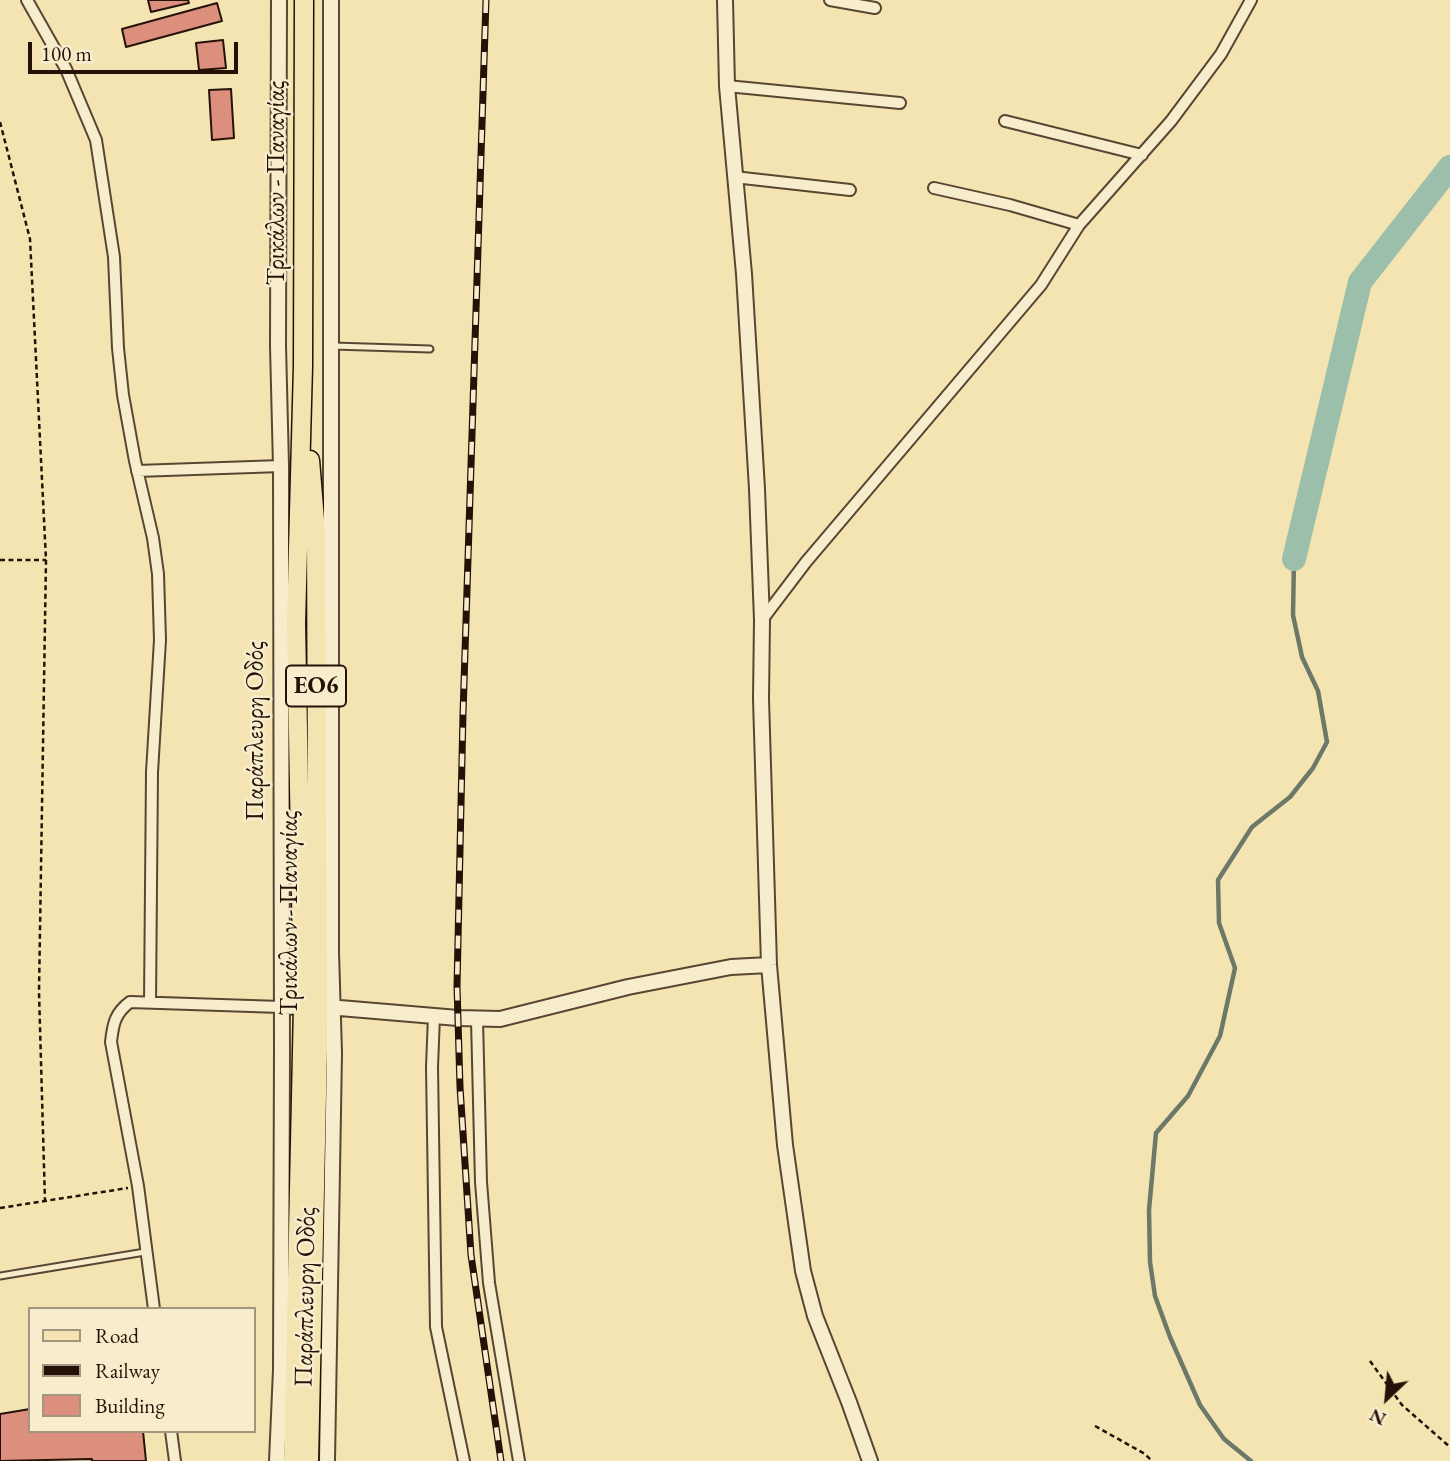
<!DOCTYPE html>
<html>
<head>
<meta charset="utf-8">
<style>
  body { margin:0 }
  #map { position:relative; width:1450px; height:1461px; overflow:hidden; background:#f3e4b2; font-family:"EB Garamond",serif }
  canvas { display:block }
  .legend { position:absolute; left:28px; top:1307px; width:228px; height:126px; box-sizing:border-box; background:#f7edcd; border:2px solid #a3957e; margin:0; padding:9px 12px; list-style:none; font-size:21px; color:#261108 }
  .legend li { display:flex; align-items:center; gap:14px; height:35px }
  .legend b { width:35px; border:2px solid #a3957e }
  .north { position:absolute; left:1352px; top:1363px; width:70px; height:70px; -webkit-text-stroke:5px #f7edcd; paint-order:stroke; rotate:206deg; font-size:19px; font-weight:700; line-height:28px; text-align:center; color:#261108 }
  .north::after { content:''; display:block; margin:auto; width:24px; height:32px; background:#261108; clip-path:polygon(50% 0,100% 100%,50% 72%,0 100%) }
  .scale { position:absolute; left:28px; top:42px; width:210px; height:32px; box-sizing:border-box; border:4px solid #261108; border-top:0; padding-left:9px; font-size:21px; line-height:24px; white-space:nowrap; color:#261108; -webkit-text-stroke:5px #f7edcd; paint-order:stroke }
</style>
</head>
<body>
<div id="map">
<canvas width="1450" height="1461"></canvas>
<ul class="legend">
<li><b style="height:9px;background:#f3e4b2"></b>Road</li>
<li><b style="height:9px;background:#261108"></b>Railway</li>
<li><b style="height:19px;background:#dc8f7c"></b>Building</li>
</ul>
<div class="north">N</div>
<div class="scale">100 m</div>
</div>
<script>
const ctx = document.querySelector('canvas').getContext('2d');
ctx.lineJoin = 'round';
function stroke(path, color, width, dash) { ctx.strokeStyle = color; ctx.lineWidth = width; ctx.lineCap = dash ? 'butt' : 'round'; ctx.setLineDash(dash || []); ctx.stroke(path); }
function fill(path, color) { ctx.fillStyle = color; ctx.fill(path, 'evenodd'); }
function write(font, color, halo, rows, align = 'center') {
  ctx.font = font + ' "EB Garamond",serif'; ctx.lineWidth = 5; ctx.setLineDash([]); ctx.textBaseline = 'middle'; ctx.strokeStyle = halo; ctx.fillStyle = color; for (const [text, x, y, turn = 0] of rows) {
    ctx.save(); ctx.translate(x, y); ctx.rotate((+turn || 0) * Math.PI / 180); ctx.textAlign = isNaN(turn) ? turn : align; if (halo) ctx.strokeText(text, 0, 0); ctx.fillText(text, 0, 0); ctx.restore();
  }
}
stroke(new Path2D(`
  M 1251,1461 L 1224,1439 L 1200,1405 L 1170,1337 L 1155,1296 L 1150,1262 L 1149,1210 L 1156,1133 L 1188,1096 L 1220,1036 L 1235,968 L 1219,923 L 1218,880 L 1252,827 L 1290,797 L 1313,768 L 1327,742 L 1318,691 L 1302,657 L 1293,615 L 1294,559`), '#6c7969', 4.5);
stroke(new Path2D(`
  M 1294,559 L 1360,282 L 1450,167`), '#9bbfaa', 24);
const building = new Path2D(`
  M 148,0 L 188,0 L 189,3 L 151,12 Z
  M 217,3 L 222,21 L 126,47 L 122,29 Z
  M 223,40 L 226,68 L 199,70 L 196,43 Z
  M 231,89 L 234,138 L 212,140 L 209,90 Z
  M 30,1409 L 30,1431 L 143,1431 L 146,1461 L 92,1461 L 92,1459 L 0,1461 L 0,1414 Z`);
fill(building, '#dc8f7c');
stroke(building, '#261108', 2);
const service = new Path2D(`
  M 333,346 L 430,349
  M 0,1276 L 145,1252`);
const minor = new Path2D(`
  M 27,0 L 66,69 L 96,140 L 114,257 L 118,348 L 123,395 L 135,461 L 153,538 L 158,574 L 160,640 L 152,772 L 150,1002
  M 830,0 L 875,8
  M 727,86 L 900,103
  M 1005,121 L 1142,155
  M 734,177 L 850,190
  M 934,188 L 1010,205 L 1079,225
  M 137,471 L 281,466
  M 762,620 L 806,562 L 1041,285 L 1079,225 L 1171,121 L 1221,54 L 1251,0
  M 434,1016 L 432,1067 L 436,1327 L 464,1461
  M 477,1020 L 481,1182 L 489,1283 L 519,1461
  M 154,1309 L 138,1186 L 111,1042 C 113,1024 115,1013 130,1002 L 281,1007
  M 171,1431 L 175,1461`);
const tertiary = new Path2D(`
  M 725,0 L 727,86 L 744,274 L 757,489 L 762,620 L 761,699 L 769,965 L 785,1145 L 803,1271 L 815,1316 L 849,1402 L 870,1461
  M 281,1007 L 316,1006 L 458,1018 L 500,1019 L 628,987 L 731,967 L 769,965
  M 277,1461 L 281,1370 L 282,1048 L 281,466 L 278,346 L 279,0
  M 327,1461 L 334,1053 L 331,952 L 331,0`);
const primary = new Path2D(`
  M 293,1461 L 303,1006 L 296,623 L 303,366 L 304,0
  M 309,1461 L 318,1049 L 316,532 L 310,460`);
stroke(service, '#594632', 9);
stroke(minor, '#594632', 14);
stroke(tertiary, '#594632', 18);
stroke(primary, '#261108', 21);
stroke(new Path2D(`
  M 0,122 L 30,239 L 46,560 L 39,992 L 45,1202
  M 0,560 L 46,560
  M 0,1208 L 128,1188
  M 1370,1361 L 1402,1405 L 1450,1447
  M 1095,1426 L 1145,1454 L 1152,1461`), '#261108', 2.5, [5, 3.5]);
stroke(service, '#f7edcd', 5);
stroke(minor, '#f7edcd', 10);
stroke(tertiary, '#f7edcd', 14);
stroke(primary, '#f3e4b2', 18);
const rail = new Path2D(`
  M 486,0 L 463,714 L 457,986 L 460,1087 L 471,1255 L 501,1461`);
stroke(rail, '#261108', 7);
stroke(rail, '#f7edcd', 4.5, [13]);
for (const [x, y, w] of [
  [316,686,60]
]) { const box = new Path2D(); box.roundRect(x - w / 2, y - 20.5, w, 41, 5); ctx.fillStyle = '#f7edcd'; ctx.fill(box); stroke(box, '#261108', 2); }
write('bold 24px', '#261108', null, [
  ["ΕΟ6",316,686]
]);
write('26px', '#261108', '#f7edcd', [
  ["Τρικάλων - Παναγίας",277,183,-90],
  ["Παράπλευρη Οδός",256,731,-90],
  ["Τρικάλων - Παναγίας",290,913,-90],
  ["Παράπλευρη Οδός",306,1297,-89]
]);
</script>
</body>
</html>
